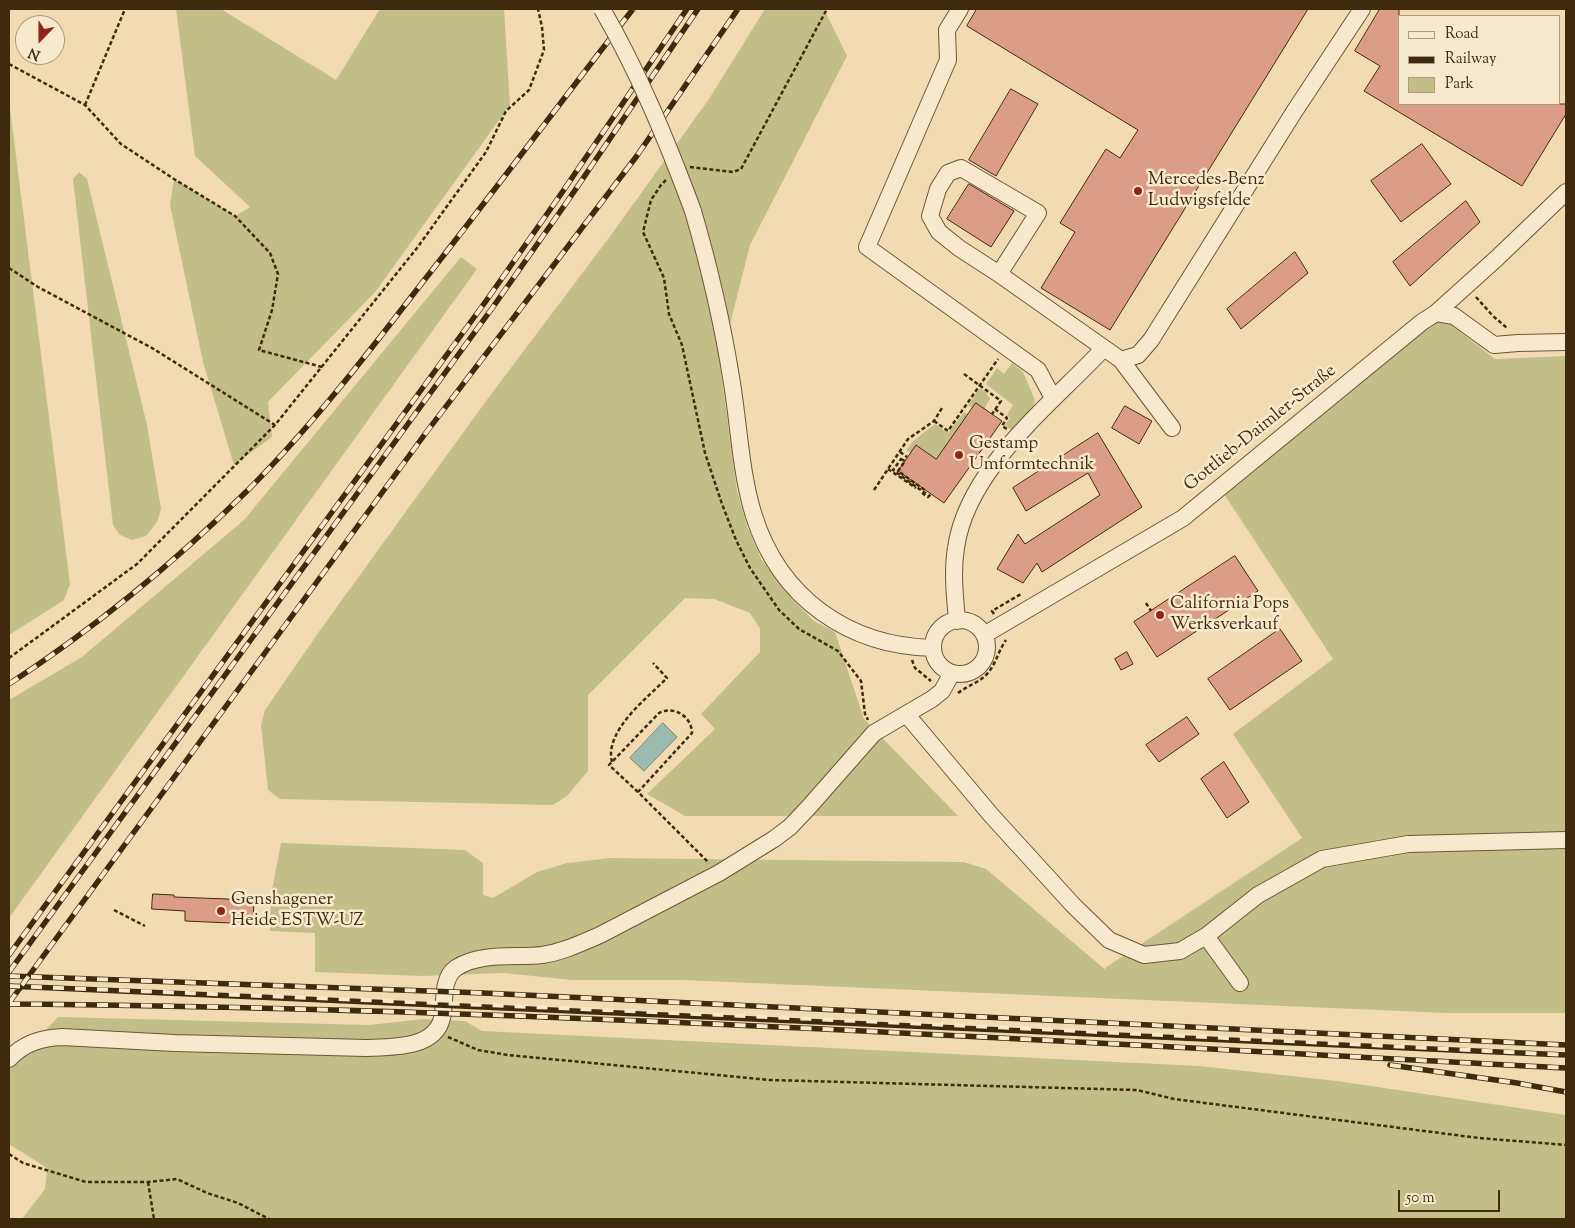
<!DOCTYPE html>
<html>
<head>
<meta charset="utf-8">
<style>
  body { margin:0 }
  #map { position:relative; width:1575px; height:1228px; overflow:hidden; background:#f2dbb3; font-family:"Sorts Mill Goudy",serif }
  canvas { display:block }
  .frame { position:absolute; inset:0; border:10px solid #402a0d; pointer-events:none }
  .legend { position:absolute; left:1398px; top:15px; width:162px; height:90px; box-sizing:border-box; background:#f7e8ce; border:1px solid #ae9c81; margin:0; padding:6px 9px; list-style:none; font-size:15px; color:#402a0d }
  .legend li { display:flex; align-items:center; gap:10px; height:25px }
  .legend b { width:25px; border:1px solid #ae9c81 }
  .north { position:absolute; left:15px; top:15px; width:50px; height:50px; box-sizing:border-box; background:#f7e8ce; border:1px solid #ae9c81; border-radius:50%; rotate:202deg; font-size:14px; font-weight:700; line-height:20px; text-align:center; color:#402a0d }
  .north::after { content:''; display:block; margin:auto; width:18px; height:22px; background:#8f2418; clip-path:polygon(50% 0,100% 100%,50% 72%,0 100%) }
  .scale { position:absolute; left:1398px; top:1190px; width:102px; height:22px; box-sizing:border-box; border:2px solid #402a0d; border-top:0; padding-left:6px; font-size:15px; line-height:18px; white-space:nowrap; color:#402a0d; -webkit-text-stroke:4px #f7e8ce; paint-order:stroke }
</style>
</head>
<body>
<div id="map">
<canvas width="1575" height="1228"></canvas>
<div class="frame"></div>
<ul class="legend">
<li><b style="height:6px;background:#f7e8ce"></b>Road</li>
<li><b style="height:6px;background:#402a0d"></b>Railway</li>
<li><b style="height:14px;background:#c2be88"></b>Park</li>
</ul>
<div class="north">N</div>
<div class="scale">50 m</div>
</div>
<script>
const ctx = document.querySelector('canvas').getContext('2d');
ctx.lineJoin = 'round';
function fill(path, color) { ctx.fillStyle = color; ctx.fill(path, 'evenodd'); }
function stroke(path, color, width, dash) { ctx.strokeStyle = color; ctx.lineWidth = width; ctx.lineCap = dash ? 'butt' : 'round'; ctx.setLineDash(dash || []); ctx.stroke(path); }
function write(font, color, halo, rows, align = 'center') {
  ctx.font = font + ' "Sorts Mill Goudy",serif'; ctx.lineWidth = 5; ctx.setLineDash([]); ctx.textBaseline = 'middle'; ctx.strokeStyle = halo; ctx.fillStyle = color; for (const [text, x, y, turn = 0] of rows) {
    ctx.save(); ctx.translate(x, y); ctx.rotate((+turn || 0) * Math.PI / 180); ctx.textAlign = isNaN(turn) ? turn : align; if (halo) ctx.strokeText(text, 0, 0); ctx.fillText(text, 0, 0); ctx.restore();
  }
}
fill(new Path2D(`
  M 176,9 L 221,9 L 336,80 L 380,9 L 504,9 L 510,105 L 376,291 L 268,402 L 272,437 L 234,465 L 203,362 L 170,205 L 174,179 L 235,216 L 250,207 L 195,156 Z
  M 765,9 L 824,9 L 847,56 L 750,245 L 720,364 L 737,491 L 747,526 L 761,559 L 792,599 L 814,621 L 835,632 L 864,719 L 958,816 L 685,816 L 647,794 L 715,729 L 701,714 L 760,652 L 760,629 L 750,613 L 714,599 L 685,598 L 588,695 L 588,771 L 567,796 L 553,805 L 280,799 L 268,790 L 261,725 L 265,710 L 323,626 L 489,397 L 611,235 L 709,99 Z
  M 9,100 L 70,584 L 64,600 L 9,635 Z
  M 79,172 L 87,179 L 147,425 L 161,509 L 157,522 L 146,536 L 132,540 L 120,535 L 113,525 L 73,179 Z
  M 461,257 L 477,269 L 9,918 L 9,700 L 82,657 L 244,520 Z
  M 1436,313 L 1495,359 L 1566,356 L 1566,1013 L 1447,1013 L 683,980 L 572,980 L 504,973 L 423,976 L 315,972 L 315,933 L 270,931 L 271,895 L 281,843 L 465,850 L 483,863 L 483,895 L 493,898 L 537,872 L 567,863 L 610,858 L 964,862 L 986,869 L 1107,971 L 1105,968 L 1302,838 L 1233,734 L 1333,659 L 1220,488 Z
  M 1012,363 L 1023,372 L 1035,400 L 1033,407 L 1011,430 L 1005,425 L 1010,418 L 1007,415 L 1013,405 L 986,384 L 997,368 L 1004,374 Z
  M 980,388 L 985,391 L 990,399 L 984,409 L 976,403 L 972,408 L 968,405 Z
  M 964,412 L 968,414 L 936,459 L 917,445 L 911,453 L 906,450 L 912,442 L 935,424 L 948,433 Z
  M 58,1017 L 369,1025 L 424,1019 L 465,1021 L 482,1031 L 1199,1066 L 1337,1081 L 1566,1115 L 1566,1219 L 22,1219 L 45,1189 L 47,1168 L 9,1144 L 9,1069 Z`), '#c2be88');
const water = new Path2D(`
  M 663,723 L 677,737 L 644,771 L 630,758 Z`);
fill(water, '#9bbbb0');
stroke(water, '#77816f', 1);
const building = new Path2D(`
  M 977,9 L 1308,9 L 1110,330 L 1041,288 L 1075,232 L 1060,223 L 1106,149 L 1120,158 L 1138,130 L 967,26 Z
  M 1380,9 L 1399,9 L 1399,104 L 1566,104 L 1566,114 L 1522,186 L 1364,91 L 1380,66 L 1355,51 Z
  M 1011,89 L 1038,104 L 996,176 L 969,160 Z
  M 1422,144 L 1451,184 L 1401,222 L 1371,181 Z
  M 969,184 L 1014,211 L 991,247 L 947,219 Z
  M 1466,201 L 1480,222 L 1410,286 L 1393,262 Z
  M 1295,252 L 1308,273 L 1241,329 L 1227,309 Z
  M 976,403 L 1002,421 L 944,503 L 898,471 L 916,445 L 936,459 Z
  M 1125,406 L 1152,421 L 1139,444 L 1112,428 Z
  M 1098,433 L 1142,507 L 1042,572 L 1037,563 L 1023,583 L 997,569 L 1018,534 L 1025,544 L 1100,495 L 1088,473 L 1026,511 L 1013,488 Z
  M 1235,556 L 1258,591 L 1157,657 L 1134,622 Z
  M 1280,629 L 1302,661 L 1230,710 L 1208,679 Z
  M 1127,652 L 1133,664 L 1121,670 L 1115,659 Z
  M 1187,717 L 1199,734 L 1159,762 L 1146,745 Z
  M 1224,762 L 1249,802 L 1227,818 L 1201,779 Z
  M 153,894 L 174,895 L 174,897 L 254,900 L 253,924 L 185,921 L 185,911 L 152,909 Z`);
fill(building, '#db9d88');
stroke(building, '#402a0d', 1);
const minor = new Path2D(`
  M 960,9 L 947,30 L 948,60 L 867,247 L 1038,370 L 1053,398
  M 693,211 C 709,266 722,321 731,377 C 739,423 740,471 754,516 C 780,598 848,646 933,648
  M 999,274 L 1038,213 L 961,168 L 948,173 L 938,189 L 930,216 L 939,232 L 959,248 L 999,274 L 1121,360 L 1138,355 L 1151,340 L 1294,112 L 1362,9
  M 1436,313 L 1454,316 L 1494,345 L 1518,343 L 1566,342
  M 1121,360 L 1172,428
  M933 647a27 27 0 1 1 54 0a27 27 0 1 1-54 0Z
  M 957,621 C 955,597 952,572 956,548 C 967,468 1052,404 1104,348
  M 984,635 L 1183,518 L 1422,322 L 1436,313 L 1497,258 L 1566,192
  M 907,715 L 991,815 L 1073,905 L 1109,940 L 1144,955 L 1180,951 L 1206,936 L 1258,895 L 1322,859 L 1408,844 L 1566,840
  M 1206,936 L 1240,983
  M 9,1059 C 24,1043 41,1038 62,1037 L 174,1043 L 366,1048 C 391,1047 435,1049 442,1018 C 445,1007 443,995 446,984 C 448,977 450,972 456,968 C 480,952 515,958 542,955 C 563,952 581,943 600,935 L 719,873 L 774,839 L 790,827 L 808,808 L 874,733 L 932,699 L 942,691 L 952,673`);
stroke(minor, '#6c5636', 18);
stroke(new Path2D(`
  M 9,64 L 85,105 L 121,144 L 174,179 L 235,216 L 270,253 L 278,274 L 272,310 L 259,350 L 322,367
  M 85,105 L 125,9
  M 690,167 L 733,172 L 741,169 L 827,9
  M 666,180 L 661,185 L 651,200 L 643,232 L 664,278 L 669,314 L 682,345 L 705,453 L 722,504 L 736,540 L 750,568 L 779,610 L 799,629 L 838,651 L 861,681 L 865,714 L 868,720
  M 9,268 L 38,287 L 152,348 L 275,425
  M 1476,297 L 1493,316 L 1507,328
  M 964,374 L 1001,401 L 992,414
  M 995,409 L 1007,418 L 1002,426 L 1007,429
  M 934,421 L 948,431 L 998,359
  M 900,452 L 907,457
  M 901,459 L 905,461 L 898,471 L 926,491 L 925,493 L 893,470 Z
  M 888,469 L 916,488
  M 874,490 L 908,439 L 934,421 L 942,408
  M 922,493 L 928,497 L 931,494
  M 1146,603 L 1151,611
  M 994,614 L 992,611 L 1021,594
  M 9,658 L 137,564 L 275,425 L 417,248 L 486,152 L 506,111 L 529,90 L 544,50 L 542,27 L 538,9
  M 912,660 L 915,668 L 931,681
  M 958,693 C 967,686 978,683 986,675 C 996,665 998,651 1006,640
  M 612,762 C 604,731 647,698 667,678 L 653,663
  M 638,792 L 609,765 L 659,713 C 674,705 692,717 692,733 L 638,792 L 709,863
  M 114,910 L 145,926
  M 448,1037 L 478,1050 L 508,1055 L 770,1080 L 1137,1090 L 1174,1099 L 1479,1138 L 1566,1145
  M 9,1154 L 23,1163 L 86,1182 L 148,1182 L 177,1179 L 207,1193 L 238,1203 L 269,1219
  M 148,1182 L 154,1219`), '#402a0d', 2.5, [4, 2.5]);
stroke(minor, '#f7e8ce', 16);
const rail = new Path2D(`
  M 9,684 C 95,628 174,563 247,491 C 308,430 362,361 415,292 C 489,198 560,103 633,9
  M 9,955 L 486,301 L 561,194 L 687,9
  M 9,972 L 493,307 L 569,199 L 698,9
  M 9,976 L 483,993 L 1566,1045
  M 9,986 C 528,1006 1047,1028 1566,1055
  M 9,1003 L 425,434 L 636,157 L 738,9
  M 9,1004 C 528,1008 1048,1041 1566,1068
  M 1390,1065 L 1517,1083 L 1566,1092`);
stroke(rail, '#402a0d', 5.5);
stroke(rail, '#f7e8ce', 4, [11]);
const minorBridge = new Path2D(`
  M 602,9 C 639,73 667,141 693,211`);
stroke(minorBridge, '#6c5636', 18, []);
stroke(minorBridge, '#f7e8ce', 16);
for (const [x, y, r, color] of [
  [1138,191,5,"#8f2418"],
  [959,455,5,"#8f2418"],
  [1160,615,5,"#8f2418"],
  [221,911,5,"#8f2418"]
]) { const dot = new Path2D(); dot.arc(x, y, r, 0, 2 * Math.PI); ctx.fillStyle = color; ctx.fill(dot); stroke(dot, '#f7e8ce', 2); }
write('18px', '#402a0d', '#f7e8ce', [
  ["Mercedes-Benz",1148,181],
  ["Ludwigsfelde",1148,202],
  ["Gestamp",969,445],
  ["Umformtechnik",969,466],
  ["California Pops",1170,605],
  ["Werksverkauf",1170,626],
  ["Genshagener",231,901],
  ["Heide ESTW-UZ",231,922]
], 'left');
write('18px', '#402a0d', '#f7e8ce', [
  ["Gottlieb-Daimler-Straße",1261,429,-39]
]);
</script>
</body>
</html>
